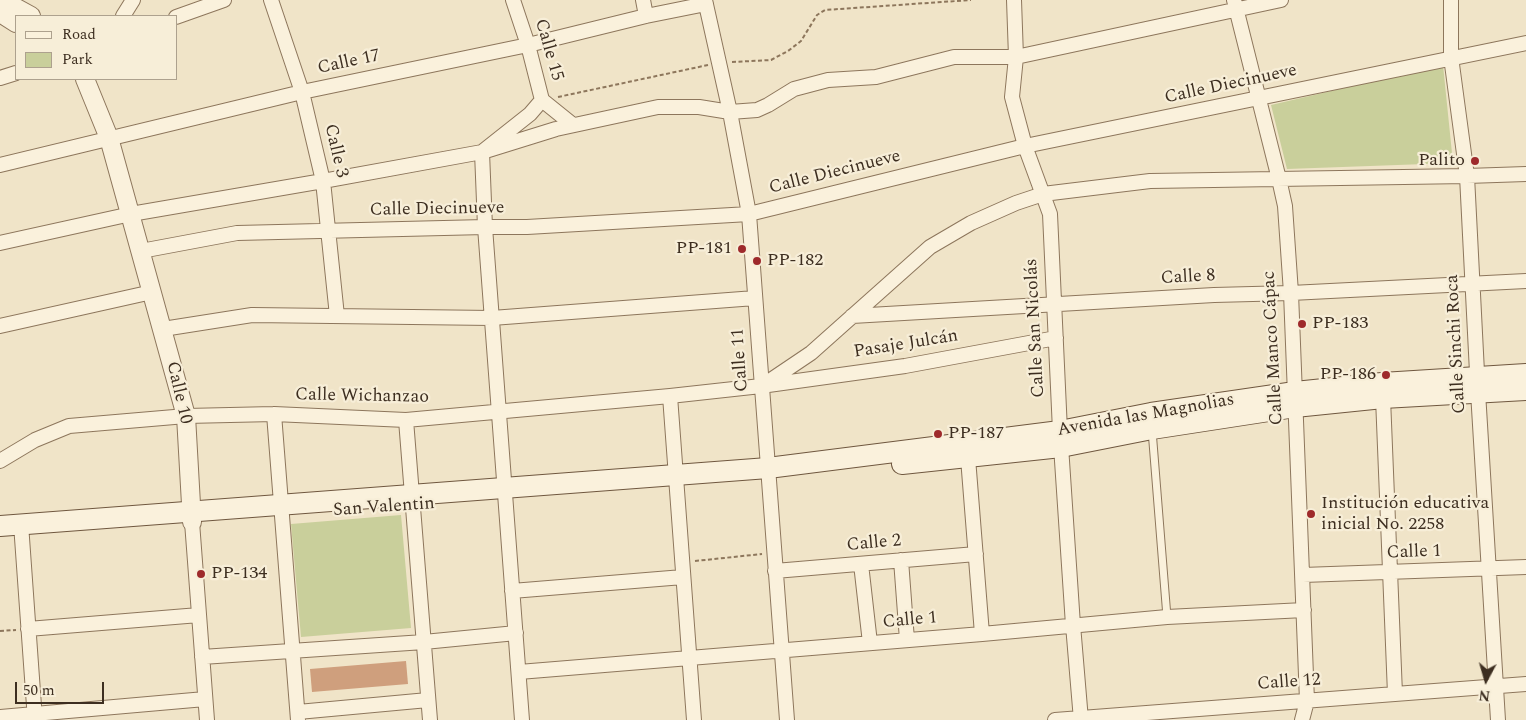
<!DOCTYPE html>
<html>
<head>
<meta charset="utf-8">
<style>
  body { margin:0 }
  #map { position:relative; width:1526px; height:720px; overflow:hidden; background:#f0e4c8; font-family:Spectral,serif }
  canvas { display:block }
  .legend { position:absolute; left:15px; top:15px; width:162px; height:65px; box-sizing:border-box; background:#f7eed8; border:1px solid #ada18e; margin:0; padding:6px 9px; list-style:none; font-size:15px; color:#3d2e20 }
  .legend li { display:flex; align-items:center; gap:10px; height:25px }
  .legend b { width:25px; border:1px solid #ada18e }
  .north { position:absolute; left:1461px; top:655px; width:50px; height:50px; -webkit-text-stroke:4px #f7eed8; paint-order:stroke; rotate:186deg; font-size:14px; font-weight:700; line-height:20px; text-align:center; color:#3d2e20 }
  .north::after { content:''; display:block; margin:auto; width:18px; height:22px; background:#3d2e20; clip-path:polygon(50% 0,100% 100%,50% 72%,0 100%) }
  .scale { position:absolute; left:15px; top:682px; width:89px; height:22px; box-sizing:border-box; border:2px solid #3d2e20; border-top:0; padding-left:6px; font-size:15px; line-height:18px; white-space:nowrap; color:#3d2e20; -webkit-text-stroke:4px #f7eed8; paint-order:stroke }
</style>
</head>
<body>
<div id="map">
<canvas width="1526" height="720"></canvas>
<ul class="legend">
<li><b style="height:6px;background:#faf1dc"></b>Road</li>
<li><b style="height:14px;background:#c9cf9b"></b>Park</li>
</ul>
<div class="north">N</div>
<div class="scale">50 m</div>
</div>
<script>
const ctx = document.querySelector('canvas').getContext('2d');
ctx.lineJoin = 'round';
function fill(path, color) { ctx.fillStyle = color; ctx.fill(path, 'evenodd'); }
function stroke(path, color, width, dash) { ctx.strokeStyle = color; ctx.lineWidth = width; ctx.lineCap = dash ? 'butt' : 'round'; ctx.setLineDash(dash || []); ctx.stroke(path); }
function write(font, color, halo, rows, align = 'center') {
  ctx.font = font + ' Spectral,serif'; ctx.lineWidth = 4.5; ctx.setLineDash([]); ctx.textBaseline = 'middle'; ctx.strokeStyle = halo; ctx.fillStyle = color; for (const [text, x, y, turn = 0] of rows) {
    ctx.save(); ctx.translate(x, y); ctx.rotate((+turn || 0) * Math.PI / 180); ctx.textAlign = isNaN(turn) ? turn : align; if (halo) ctx.strokeText(text, 0, 0); ctx.fillText(text, 0, 0); ctx.restore();
  }
}
fill(new Path2D(`
  M 1443,65 L 1453,163 L 1287,169 L 1271,105 Z
  M 401,515 L 411,628 L 301,637 L 291,524 Z`), '#c9cf9b');
fill(new Path2D(`
  M 406,661 L 408,684 L 312,692 L 310,669 Z`), '#cf9f7d');
const service = new Path2D(`
  M 1152,430 L 1167,617`);
const minor = new Path2D(`
  M 271,0 L 302,92 L 323,181 L 337,316
  M 513,0 L 528,45 L 542,100 L 573,125
  M 643,0 L 646,16
  M 705,0 L 730,112 L 749,214 L 787,720
  M 1014,0 L 1016,57 L 1012,97 L 1025,146 L 1050,214 L 1060,431 L 1073,625 L 1081,720
  M 1234,0 L 1279,179 L 1285,206 L 1291,293 L 1307,701 L 1302,720
  M 1451,0 L 1451,57 L 1467,176 L 1478,392 L 1498,720
  M 123,16 L 133,0
  M 176,17 L 224,0
  M 0,78 L 16,73
  M 0,165 L 302,92 L 528,45 L 646,16 L 706,4
  M 0,243 L 131,214 L 323,181 L 482,152 L 556,129 L 658,107 L 699,107 L 730,112 L 757,110 L 768,105 L 794,89 L 828,80 L 876,77 L 954,57 L 1016,57 L 1281,0
  M 141,251 L 237,233 L 485,227 L 527,227 L 749,214 L 1025,146 L 1526,43
  M 852,316 L 1214,295 L 1291,293 L 1526,281
  M 0,326 L 152,292
  M 163,329 L 252,315 L 492,318 L 755,298
  M 765,384 L 811,353 L 930,247 L 971,223 L 1016,203 L 1043,194 L 1150,181 L 1467,176 L 1526,174
  M 670,396 L 694,720
  M 1383,398 L 1395,694
  M 274,414 L 298,720
  M 406,420 L 430,720
  M 968,458 L 982,634
  M 0,461 L 35,440 L 69,426 L 186,416 L 274,414 L 406,420 L 670,396 L 761,386 L 905,366 L 1056,338
  M 192,522 L 207,720
  M 21,524 L 35,720
  M 901,560 L 907,640
  M 861,564 L 870,643
  M 775,571 L 976,554
  M 1303,575 L 1526,567
  M 512,591 L 683,577
  M 28,629 L 199,615
  M 202,657 L 424,642 L 516,633
  M 519,672 L 982,634 L 1167,617 L 1304,610
  M 298,712 L 428,700
  M 0,717 L 205,699
  M 522,720 L 485,227 L 482,152 L 530,114 L 542,100
  M 1055,720 L 1526,684`);
const tertiary = new Path2D(`
  M 2,0 L 31,16
  M 0,13 L 16,23
  M 85,79 L 109,138 L 186,416 L 192,522`);
const secondary = new Path2D(`
  M 902,464 L 1061,447 L 1152,429 L 1295,407 L 1383,398 L 1526,390
  M 0,526 L 768,468 L 1060,431 L 1151,413 L 1295,392 L 1382,383 L 1526,374`);
stroke(service, '#8d765c', 9);
stroke(minor, '#8d765c', 16);
stroke(tertiary, '#8d765c', 20);
stroke(secondary, '#6f573f', 22);
stroke(new Path2D(`
  M 732,62 L 771,60 L 788,51 L 801,41 L 817,15 L 825,10 L 971,0
  M 558,97 L 708,65
  M 695,561 L 762,554
  M 0,631 L 16,630`), '#8d765c', 2, [4, 2.5]);
stroke(service, '#faf1dc', 7);
stroke(minor, '#faf1dc', 14);
stroke(tertiary, '#faf1dc', 18);
stroke(secondary, '#faf1dc', 20);
for (const [x, y, r, color] of [
  [1475,161,5,"#9e2a2b"],
  [742,249,5,"#9e2a2b"],
  [757,261,5,"#9e2a2b"],
  [1302,324,5,"#9e2a2b"],
  [1386,375,5,"#9e2a2b"],
  [938,434,5,"#9e2a2b"],
  [1311,514,5,"#9e2a2b"],
  [201,574,5,"#9e2a2b"]
]) { const dot = new Path2D(); dot.arc(x, y, r, 0, 2 * Math.PI); ctx.fillStyle = color; ctx.fill(dot); stroke(dot, '#f7eed8', 2); }
write('18px', '#3d2e20', '#f7eed8', [
  ["Calle 15",548,50,74],
  ["Calle 17",349,63,-12],
  ["Calle Diecinueve",1231,85,-12],
  ["Calle 3",335,151,77],
  ["Calle Diecinueve",835,173,-14],
  ["Calle Diecinueve",437,210,-1],
  ["Calle 8",1188,278,-3],
  ["Calle San Nicolás",1036,328,-93],
  ["Calle Sinchi Roca",1457,344,-93],
  ["Pasaje Julcán",906,345,-9],
  ["Calle Manco Cápac",1274,348,-93],
  ["Calle 11",741,360,-94],
  ["Calle 10",178,393,77],
  ["Calle Wichanzao",362,397,1],
  ["Avenida las Magnolias",1146,416,-10],
  ["San Valentin",384,508,-4],
  ["Calle 2",874,544,-5],
  ["Calle 1",1414,553,-2],
  ["Calle 1",910,621,-5],
  ["Calle 12",1289,683,-4]
]);
write('18px', '#3d2e20', '#f7eed8', [
  ["Palito",1465,161,"right"],
  ["PP-181",732,249,"right"],
  ["PP-182",767,261],
  ["PP-183",1312,324],
  ["PP-186",1376,375,"right"],
  ["PP-187",948,434],
  ["Institución educativa",1321,504],
  ["inicial No. 2258",1321,525],
  ["PP-134",211,574]
], 'left');
</script>
</body>
</html>
